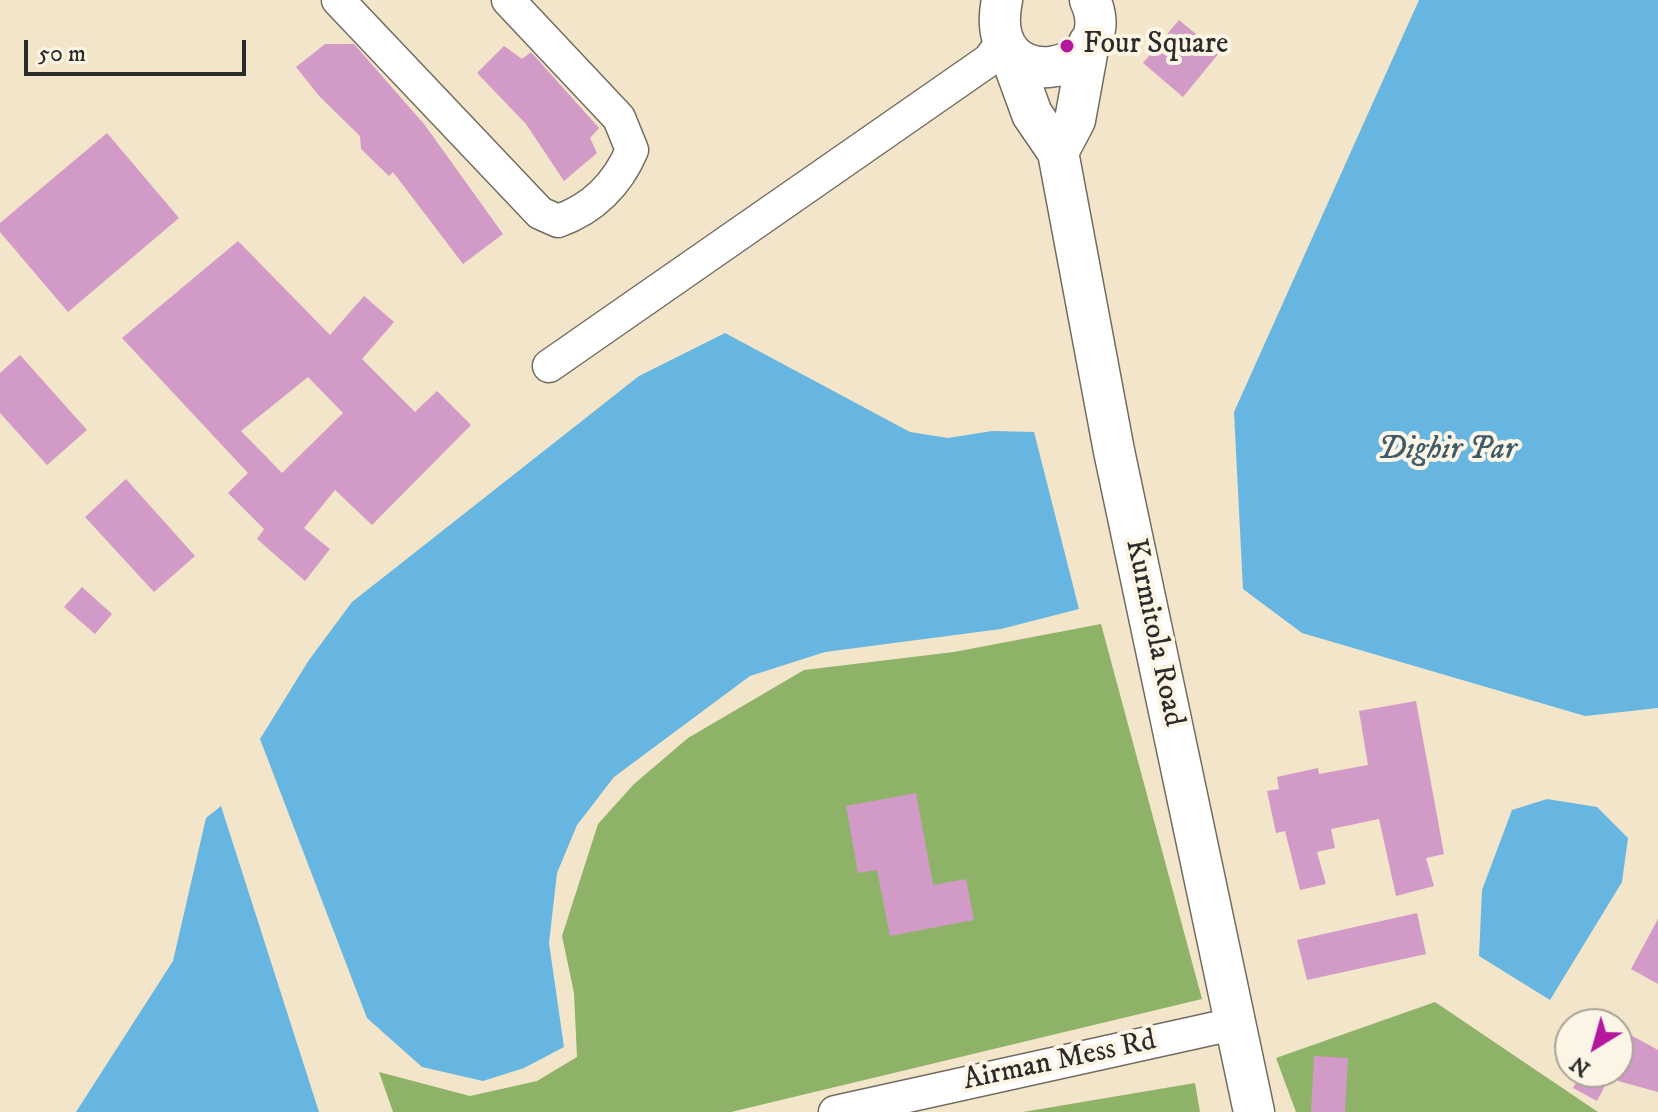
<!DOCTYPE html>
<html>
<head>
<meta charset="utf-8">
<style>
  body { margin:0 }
  #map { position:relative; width:1658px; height:1112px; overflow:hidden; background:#f3e5c9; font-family:"IM FELL DW Pica",serif }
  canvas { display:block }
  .north { position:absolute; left:1554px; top:1008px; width:80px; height:80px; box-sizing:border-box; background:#fcf5e5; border:2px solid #a8a49b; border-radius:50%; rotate:217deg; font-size:22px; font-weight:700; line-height:32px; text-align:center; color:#2b2b2b }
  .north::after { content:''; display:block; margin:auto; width:28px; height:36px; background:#b5179e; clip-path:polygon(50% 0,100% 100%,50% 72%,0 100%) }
  .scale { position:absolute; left:24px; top:40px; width:222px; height:36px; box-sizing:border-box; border:4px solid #2b2b2b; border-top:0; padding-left:10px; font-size:24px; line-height:28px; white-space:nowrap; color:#2b2b2b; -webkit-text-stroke:6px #fcf5e5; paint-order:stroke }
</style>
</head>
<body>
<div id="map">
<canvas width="1658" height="1112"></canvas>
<div class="north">N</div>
<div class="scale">50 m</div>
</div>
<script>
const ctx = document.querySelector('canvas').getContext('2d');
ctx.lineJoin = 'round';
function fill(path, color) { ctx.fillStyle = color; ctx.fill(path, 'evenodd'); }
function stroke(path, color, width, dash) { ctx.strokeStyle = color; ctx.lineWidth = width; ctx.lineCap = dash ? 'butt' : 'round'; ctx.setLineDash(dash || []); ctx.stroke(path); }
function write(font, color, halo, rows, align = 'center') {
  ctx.font = font + ' "IM FELL DW Pica",serif'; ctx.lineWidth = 8; ctx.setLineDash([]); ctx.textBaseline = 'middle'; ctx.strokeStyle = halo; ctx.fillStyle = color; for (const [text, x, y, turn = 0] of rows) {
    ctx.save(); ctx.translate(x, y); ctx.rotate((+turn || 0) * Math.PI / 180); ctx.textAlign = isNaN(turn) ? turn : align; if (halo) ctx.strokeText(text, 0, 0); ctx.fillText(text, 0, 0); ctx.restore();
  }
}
fill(new Path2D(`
  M 1101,624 L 1202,999 L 731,1112 L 393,1112 L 379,1072 L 470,1096 L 537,1081 L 577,1057 L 574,993 L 562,936 L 598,824 L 634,784 L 688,738 L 804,670 L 954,652 Z
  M 1435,1002 L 1598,1112 L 1296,1112 L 1276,1058 Z
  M 1195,1083 L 1200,1112 L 1023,1112 Z`), '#8eb368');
fill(new Path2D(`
  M 1419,0 L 1658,0 L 1658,708 L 1585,716 L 1302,633 L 1243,589 L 1234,412 Z
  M 725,333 L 910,432 L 948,438 L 992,431 L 1034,432 L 1079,609 L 1001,629 L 825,652 L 750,676 L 614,777 L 577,825 L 557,873 L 549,943 L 564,1047 L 524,1068 L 483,1081 L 422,1067 L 367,1018 L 260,739 L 309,660 L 352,602 L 639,376 Z
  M 1547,799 L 1597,807 L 1628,838 L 1622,882 L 1550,1000 L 1479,956 L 1482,890 L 1512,810 Z
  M 221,806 L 319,1112 L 76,1112 L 173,961 L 206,818 Z`), '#66b6e1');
fill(new Path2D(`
  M 1179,20 L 1219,53 L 1183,97 L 1143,63 Z
  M 325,44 L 354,44 L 424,124 L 503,234 L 463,264 L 393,172 L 389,176 L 361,149 L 360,136 L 320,97 L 296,67 Z
  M 504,46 L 522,59 L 531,52 L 599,128 L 590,138 L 597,153 L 564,181 L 526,124 L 477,73 Z
  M 107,133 L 179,218 L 68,312 L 0,232 L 0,223 Z
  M 238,241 L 330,335 L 364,296 L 394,322 L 362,359 L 415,412 L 437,391 L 471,425 L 372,525 L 335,490 L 304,528 L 330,549 L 305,581 L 257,539 L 264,529 L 228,493 L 248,473 L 122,338 ZM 308,377 L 343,413 L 282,473 L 241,431 Z
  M 20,355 L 87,430 L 47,465 L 0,413 L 0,373 Z
  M 126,479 L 195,556 L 154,592 L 85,517 Z
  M 82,587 L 112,614 L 95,634 L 64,607 Z
  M 1416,701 L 1444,854 L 1426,858 L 1434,886 L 1396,896 L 1379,819 L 1331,829 L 1335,848 L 1317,852 L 1326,884 L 1300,890 L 1285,831 L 1276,833 L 1267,791 L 1279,789 L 1277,777 L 1318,768 L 1319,774 L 1368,765 L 1359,711 Z
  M 916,793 L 933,885 L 966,879 L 974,920 L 890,936 L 877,870 L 858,873 L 846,806 Z
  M 1417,913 L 1426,954 L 1307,980 L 1297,940 Z
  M 1658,919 L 1658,984 L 1631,969 Z
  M 1618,1028 L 1658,1050 L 1658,1092 L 1618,1081 Z
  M 1314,1056 L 1348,1058 L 1345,1112 L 1311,1112 Z
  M 1582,1072 L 1612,1072 L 1597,1101 L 1573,1088 Z`), '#d19ac7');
const minor = new Path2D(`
  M 338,0 L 540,213 L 558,221 C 593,209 618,183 632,150 L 619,118 L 508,0
  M 549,366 L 989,60 L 1003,41
  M 835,1112 L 1238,1023`);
const tertiary = new Path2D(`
  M 1002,0 C 981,103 1125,75 1090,0
  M 1009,51 L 1032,114 L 1058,152 L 1114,451 L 1254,1112
  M 1058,152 L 1075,120 L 1089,43`);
stroke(minor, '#716c62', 35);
stroke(tertiary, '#716c62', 43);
stroke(minor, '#fff', 32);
stroke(tertiary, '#fff', 40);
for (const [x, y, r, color] of [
  [1067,46,8,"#b5179e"]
]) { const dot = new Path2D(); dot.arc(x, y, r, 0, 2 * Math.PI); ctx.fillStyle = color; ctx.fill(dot); stroke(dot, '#fcf5e5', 3); }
write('30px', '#2b2b2b', '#fcf5e5', [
  ["Four Square",1083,46]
], 'left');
write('30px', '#2b2b2b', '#fcf5e5', [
  ["Kurmitola Road",1153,633,78],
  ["Airman Mess Rd",1060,1062,-12]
]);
write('italic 32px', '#405c6b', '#fcf5e5', [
  ["Dighir Par",1447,451]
]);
</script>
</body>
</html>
